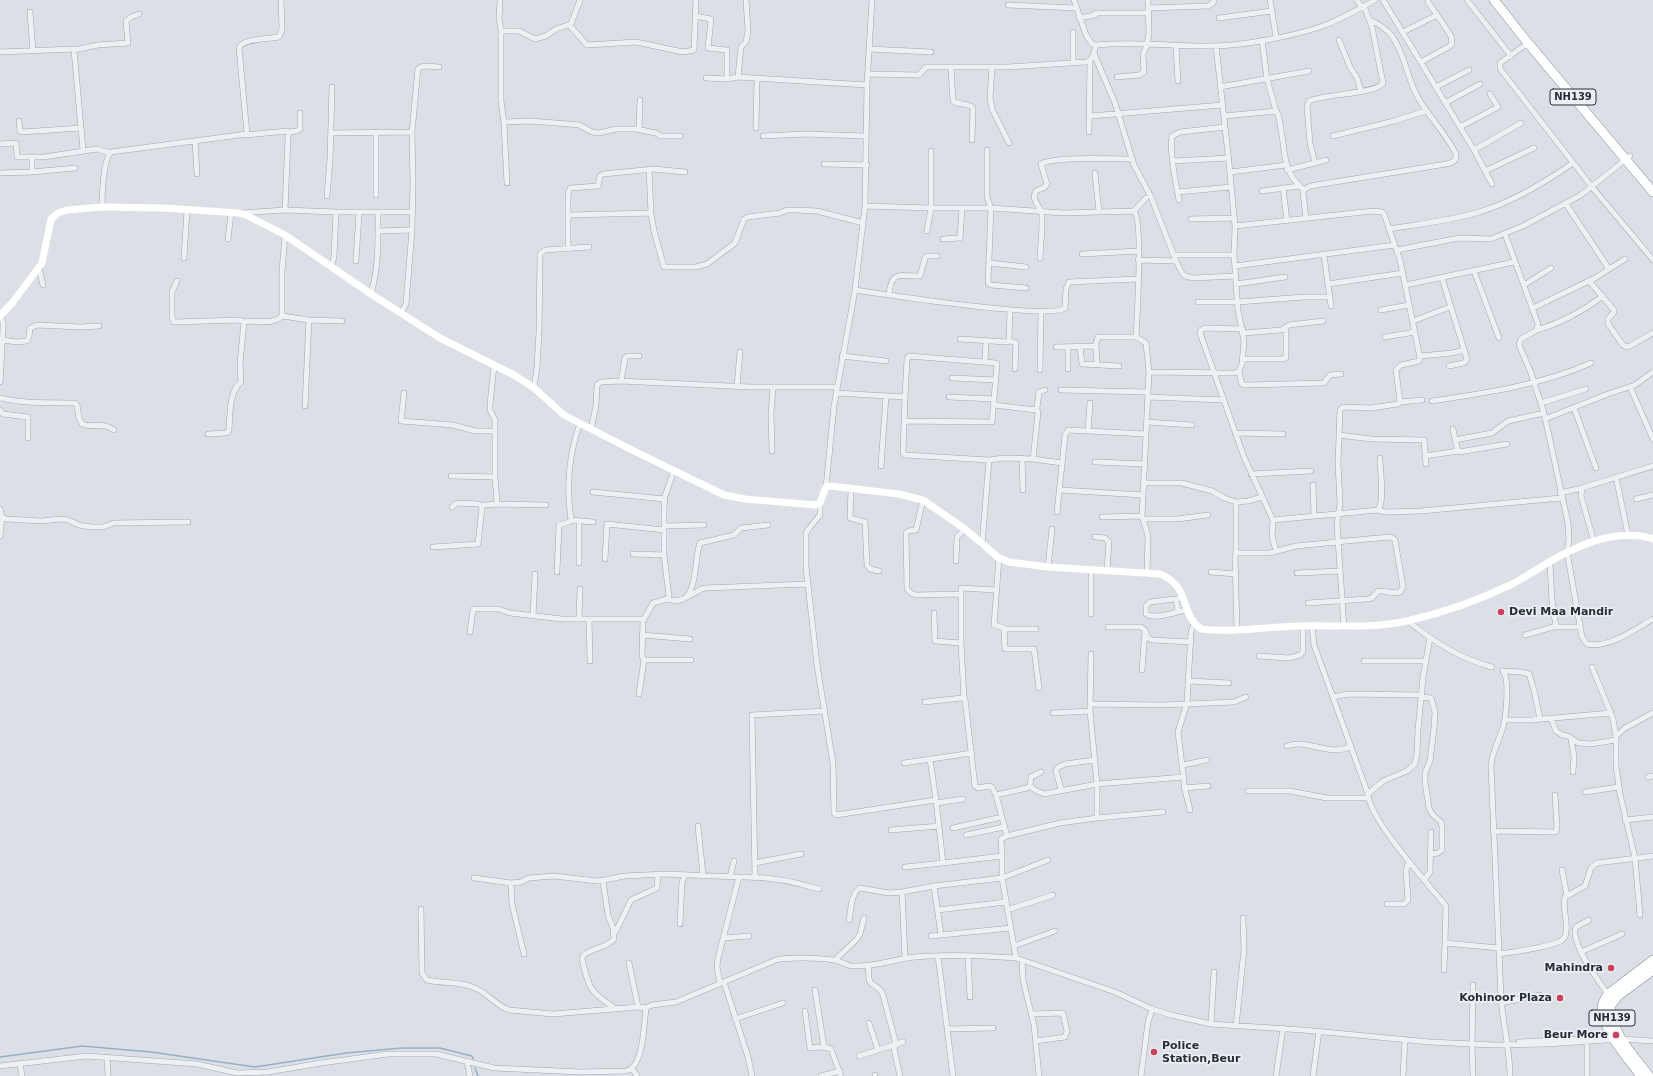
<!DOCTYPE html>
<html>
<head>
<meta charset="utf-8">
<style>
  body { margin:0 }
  canvas { display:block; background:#dce0e6 }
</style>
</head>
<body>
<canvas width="1653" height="1076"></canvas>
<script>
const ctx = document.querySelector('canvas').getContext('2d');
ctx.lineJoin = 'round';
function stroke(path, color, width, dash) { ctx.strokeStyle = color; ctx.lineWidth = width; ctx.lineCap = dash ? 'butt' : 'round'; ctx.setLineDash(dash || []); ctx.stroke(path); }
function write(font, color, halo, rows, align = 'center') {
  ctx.font = font + ' "DejaVu Sans",sans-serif'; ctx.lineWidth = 3.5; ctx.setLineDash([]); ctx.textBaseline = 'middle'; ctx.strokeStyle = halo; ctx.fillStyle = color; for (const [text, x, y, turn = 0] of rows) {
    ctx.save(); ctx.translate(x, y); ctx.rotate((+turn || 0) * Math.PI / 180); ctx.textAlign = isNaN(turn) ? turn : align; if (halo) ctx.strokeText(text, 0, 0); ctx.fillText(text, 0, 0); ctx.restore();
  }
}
stroke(new Path2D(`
  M 0,1057 L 82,1046 L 151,1052 L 255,1067 L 346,1053 L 402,1048 L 440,1048 L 472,1056 L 473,1059
  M 475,1068 L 478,1076`), '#97afc6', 1.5);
const street = new Path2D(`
  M 500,0 L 499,19 L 501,30
  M 746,0 L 748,31 L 746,42 L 741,47 L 738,77 L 867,85
  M 1074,0 L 1086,35 L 1092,44 L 1096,45 C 1132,41 1167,46 1203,46 C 1239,47 1290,37 1323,26 C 1341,19 1359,9 1375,0
  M 1270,0 L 1276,37
  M 1357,0 L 1362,8
  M 1383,0 L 1474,150 L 1492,184
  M 1467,0 L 1511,56
  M 1428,2 L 1437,15
  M 1008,5 L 1076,8
  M 1148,8 L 1208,6 L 1213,3 L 1214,0
  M 30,12 L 33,51
  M 1095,13 L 1148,13
  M 695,16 L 711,19 L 708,48 L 727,50 L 727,79
  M 1079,18 L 1095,15
  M 1219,18 L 1272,11
  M 570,26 L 587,45 L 636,42 L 683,52 L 694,50 L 696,0
  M 1073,32 L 1073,63
  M 1403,32 L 1437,15 L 1451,36 L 1452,44 L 1450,46 L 1421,62
  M 1262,40 L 1267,79 L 1276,111
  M 1339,40 L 1350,67 L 1357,78 L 1361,91
  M 1528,43 L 1500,63 L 1500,67 L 1501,70 L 1592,187 L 1653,260
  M 1176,46 L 1178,81
  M 869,49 L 931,52
  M 0,52 L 75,49
  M 1094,54 L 1115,103 L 1134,165 L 1151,197 L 1176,261 L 1182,273 L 1185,276 L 1193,278 L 1236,276
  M 992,67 L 990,98 L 992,109 L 1009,143
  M 951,68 L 953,101 C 959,106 968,102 973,108 L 972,140
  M 867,74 L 919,75 L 926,67 L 1008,67 L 1086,62 C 1094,60 1094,51 1096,45
  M 1117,77 L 1139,75 L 1144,72 L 1143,54 L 1147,45 L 1149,33 L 1148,0
  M 706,78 L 727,79 L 738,77
  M 1220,87 L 1309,71
  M 1436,87 L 1469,70
  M 1445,103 L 1480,84
  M 1090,116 L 1222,105
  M 1224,116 L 1276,111 C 1280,117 1280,123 1281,130 C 1286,156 1282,171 1304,190
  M 19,121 L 20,131 L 22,132 L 81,128
  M 504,122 L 530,121 L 569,124 L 579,125 L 592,132 L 599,133 L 616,129 L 636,129 L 656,133 L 660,136 L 680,136
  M 1460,127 L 1498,107 L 1490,94
  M 756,128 L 757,79
  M 639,130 L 640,100
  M 1089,132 L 1090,61
  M 331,133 L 412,132
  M 246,135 L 287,131 L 289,132
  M 763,136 L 805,134 L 865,136
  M 1333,136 L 1394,121 L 1426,111
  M 195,141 L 197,174
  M 0,144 L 16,143 L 17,157 L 44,157 L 97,149 L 110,153
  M 83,150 L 74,50 L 98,45 L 128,43 L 126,21 L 131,17 L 139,14
  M 987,150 L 987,197 L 991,208 L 988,283 L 991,285 L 1026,288
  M 1474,150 L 1521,123
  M 1173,161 L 1229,158
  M 1315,163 L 1310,143 L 1307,107 L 1309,101 C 1323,94 1377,94 1383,83 L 1372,27 L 1364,6
  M 824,164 L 867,165
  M 649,169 L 651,213 L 654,231 L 664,267 L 696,267 L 707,264 L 735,243 L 744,219 L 748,217 L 780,213 L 787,210 L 796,210 L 817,211 L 863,223
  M 1287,170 L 1326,160
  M 1485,171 L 1534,148
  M 32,172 L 32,157
  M 1230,172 L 1286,165
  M 0,173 L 32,172 L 75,168
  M 1095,173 L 1099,212
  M 507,183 L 504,123 L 501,101 L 501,31 L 519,31 L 535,39 L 546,36 L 556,29 L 571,24 L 580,0
  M 1283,188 L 1287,221
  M 1262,191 L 1299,186
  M 1178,192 L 1231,187
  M 376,195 L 376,132
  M 327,196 L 330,160 L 332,87
  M 1179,200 C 1176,184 1169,152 1172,136 L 1180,132 L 1225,127
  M 1566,204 L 1609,269
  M 865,206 L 931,208 L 991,208 L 1063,213 L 1134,211 L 1146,198
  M 102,207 C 102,195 103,160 111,152 L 247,134 L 239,48 C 243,38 269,39 279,37 L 282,29 L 281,0
  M 285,210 L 288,138 L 289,132 L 297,131 L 300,129 L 300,113
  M 1134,211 C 1143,219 1137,319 1136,337
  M 241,213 L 285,210 L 336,212
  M 569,217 L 570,215 L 651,213
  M 1191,219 L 1234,218
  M 1306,219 L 1303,193 L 1304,190 L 1310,186 L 1440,165 C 1446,164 1458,163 1456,155 C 1455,146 1426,112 1420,101 C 1407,81 1406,55 1392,36 C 1386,28 1379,24 1370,20
  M 1235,226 L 1373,211 L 1382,212 L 1384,214 L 1400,260 L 1420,358 L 1419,361 L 1401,365 L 1396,370 L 1400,402
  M 1389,229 C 1419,224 1450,221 1479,212 C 1513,202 1544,183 1573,163
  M 378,231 L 412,230
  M 927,231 L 931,208 L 931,151
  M 1505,234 L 1538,324 L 1537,330 L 1521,339 L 1519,345 L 1531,373 L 1544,413 L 1568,523 L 1569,540 L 1567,552 L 1582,637 L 1587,644 C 1608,649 1635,629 1653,619
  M 285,235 L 282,271 L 282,316 L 309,320 L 342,321
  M 228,239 L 231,213
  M 943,239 L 960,238 L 962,208
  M 568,249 L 568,194 L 570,188 L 598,186 L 600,176 L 603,174 L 654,169 L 685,172
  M 1397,250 L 1459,238 L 1491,239 L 1523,226 L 1581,195 L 1630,156
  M 1082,254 L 1139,251
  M 1174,255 L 1234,255
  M 1324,255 L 1331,306
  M 184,258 L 187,210
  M 1040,258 C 1040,249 1044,218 1041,211 C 1038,204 1031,199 1036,191 L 1045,187 L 1047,184 L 1041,164 C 1054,156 1114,159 1132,159
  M 1138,260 L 1176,261
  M 356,261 L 359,212
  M 990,263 L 1026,267
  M 332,266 L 334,256 L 336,212 L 412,212
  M 1235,266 L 1395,245
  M 39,268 L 43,285
  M 1474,271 L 1499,338
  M 1442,278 L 1467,359 L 1464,363 L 1449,366
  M 177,281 L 172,292 L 172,317 L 174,322 L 240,320 L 244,322
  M 1589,281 L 1614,310 L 1614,312 L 1608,319 L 1608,324 L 1623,345 L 1627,347 L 1630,346 L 1653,333
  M 1236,284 L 1285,277
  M 1328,284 L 1403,273
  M 1406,285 L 1514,262
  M 1524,285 L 1551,268
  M 855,290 C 882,294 1051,320 1065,308 L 1066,289 L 1069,282 L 1138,279
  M 371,294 C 379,266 378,240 378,212
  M 889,295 C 891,270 900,276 920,276 L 925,258 L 927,256 L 937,256
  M 1198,302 L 1238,302 L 1304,297 L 1330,297
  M 1533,308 L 1595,278 L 1625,259
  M 1010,310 L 1009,339 L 1010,341 L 1016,343 L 1015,369
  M 1381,310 L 1409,305
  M 401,313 L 406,304 L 412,230 L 413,182 L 412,132 L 417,79 L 418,69 L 421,67 L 425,66 L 439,67
  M 1413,321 L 1450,307
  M 1243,329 L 1205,328 L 1201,330 L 1200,333 L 1244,457 L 1273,520 L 1272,536 L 1276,551
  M 1537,330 C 1561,323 1583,311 1603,296
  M 1244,333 L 1281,330 L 1289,325 L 1323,321
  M 1385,337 L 1415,332
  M 960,339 L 1007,342 L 1010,341
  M 2,340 L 17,342 L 27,341 L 29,337 L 30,328 L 37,325 L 81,327 L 99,326
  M 1056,347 L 1096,346
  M 1080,347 L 1082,364 L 1119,366
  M 842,356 L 886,361
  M 1420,356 L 1452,353 L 1464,350
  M 1243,359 L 1282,359 L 1286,358 L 1286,327
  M 985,362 L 986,341
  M 1097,365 L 1096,343 L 1098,337 L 1136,337 L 1146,343 L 1149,372 L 1142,516 L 1148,536 L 1147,574
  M 1068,369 L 1068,347
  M 1040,370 L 1041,312
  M 1239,371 L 1241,382 L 1243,385 L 1246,385 L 1324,383 L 1330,375 L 1341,374
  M 1149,372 L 1236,373 L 1239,371 L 1242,364 L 1244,341 L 1238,310 L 1234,255 L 1235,226 L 1229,163 L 1216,46
  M 952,378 L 996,380
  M 620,381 L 751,387 L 837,387
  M 0,382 L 3,330 L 3,322 L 1,316
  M 737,386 L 740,352
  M 1630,387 L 1653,439
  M 534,388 L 537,367 L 539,332 L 540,254 L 545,250 L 589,247
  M 1061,390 L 1148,392
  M 404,393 L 401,421 L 453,425 L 475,431 L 495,431
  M 836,393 L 905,397 L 903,453 L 905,455 L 989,460 L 1004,458 L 1033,459
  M 949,397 L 994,399
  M 1148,397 L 1223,400
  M 0,398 C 24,404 50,402 75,403 L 77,405 L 79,418 L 82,424 C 93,429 102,421 114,430
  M 1432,401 C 1486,393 1541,385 1591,363
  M 1541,403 L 1586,389
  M 994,405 L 1036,410 L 1037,408 L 1039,392 L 1045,390
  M 305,406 L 309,320
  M 1574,408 L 1596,468
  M 1037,409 L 1038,413 L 1033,459 L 1062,463
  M 0,410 L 3,414 L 28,417 L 28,438
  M 1545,419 L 1608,394 L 1635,385 L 1653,372
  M 904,421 L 992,422 L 997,364 L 996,363 L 909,356 L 907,359 L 905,397
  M 1147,422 L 1192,425
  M 580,423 C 568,456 566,486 571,520 L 593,522
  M 591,429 L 596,406 L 597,385 L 601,382 L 621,381 L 625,358 L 627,356 L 639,356
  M 1453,429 L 1457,448 L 1459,452 L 1507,444
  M 1088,431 L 1090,403
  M 1235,433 L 1283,434
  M 208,434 L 227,433 L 229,430 C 230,414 229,392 241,382 L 240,363 L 244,322 C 257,319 272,326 282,316
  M 1339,435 L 1371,439 L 1424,440 L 1426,464
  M 1455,440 L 1492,433 L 1508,421 L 1544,413
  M 772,451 L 771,414 L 773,387
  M 1425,456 L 1458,451
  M 1022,458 L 1023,490
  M 1095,462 L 1145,464
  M 881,466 L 886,396
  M 674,470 L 665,496 L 664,508 L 664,555 L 669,596 L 667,599 L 653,603 L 643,621 L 642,656 L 644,660 L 691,660
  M 1251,474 L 1311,471
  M 451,476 L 495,477
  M 1616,477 L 1628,535
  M 1144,483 L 1182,483 L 1212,491 L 1224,498 L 1236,502 L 1248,501 L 1262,497
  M 1313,485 L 1314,516
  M 826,487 L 834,406 L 855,290 L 865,206 L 867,85 L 872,0
  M 851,489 L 850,518 L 865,522 L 867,565 L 870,569 L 879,571
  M 1060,490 L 1143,495
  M 593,492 L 665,499
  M 1560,493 L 1582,488
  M 1636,499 L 1653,495
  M 923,500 L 916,530 L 908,531 L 906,533 L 907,589 L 911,593 L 916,595 L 961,594
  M 820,503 L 820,515 L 810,527 L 806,533 L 806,567 L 817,665 L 833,763 L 834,813 L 836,815 L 936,800 L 943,863 L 1002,856 L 1002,878 L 1016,958 L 1115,992 L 1152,1009 L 1171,1015 L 1211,1024 L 1303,1030 L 1430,1042 L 1493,1045 L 1547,1044 L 1621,1039 L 1653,1041
  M 497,504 L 546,505
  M 452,507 L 457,503 L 478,504 L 483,506
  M 0,509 L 2,517 L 6,519 L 42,521 L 60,519 L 68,520 L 79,525 L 91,527 L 103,527 L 114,523 L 188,522
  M 1378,510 L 1385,512 L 1421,511 L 1561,498
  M 1057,512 L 1065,435 L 1068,430 L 1146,434
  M 1102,517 L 1142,516
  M 1143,519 L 1177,519 L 1208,515
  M 1273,520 L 1378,510 C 1385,503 1380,469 1380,458
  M 664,526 L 704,525
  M 0,536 L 2,517
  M 1095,537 L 1105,538 L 1109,542 L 1107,571
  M 1594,542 L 1581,496 L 1582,488 L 1653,466
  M 982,545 L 989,460
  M 433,547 L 478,544 L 482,507 L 484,505 L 497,504 L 495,477 L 495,420 L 490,410 L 490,404 L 494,366
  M 633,554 L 664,555
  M 1236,554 L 1236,502
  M 999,558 L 994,625 L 1004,628 L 1005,649 L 1034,649 L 1039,688
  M 605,559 L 607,524 L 664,530
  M 956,561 L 957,537 L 965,529
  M 579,563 L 579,521
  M 1550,563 L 1552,601 L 1556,627
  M 1048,567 L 1052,529
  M 557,572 L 559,525 L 569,522 L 571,520
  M 1211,572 L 1236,574
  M 1297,573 L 1340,571
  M 686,597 C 697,587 695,555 700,543 L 734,535 L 741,528 L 768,525
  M 1183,598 L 1150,602 L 1146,606 L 1146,614 C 1155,620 1178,612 1188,609
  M 667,599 C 684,605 691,592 705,588 L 807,584
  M 1176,599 L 1178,612
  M 934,613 L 935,641 L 961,643
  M 1091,614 L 1091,570
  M 533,616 L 535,574
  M 579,619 L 580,589
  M 589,619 L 590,661
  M 1408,621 C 1433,641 1460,659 1492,667
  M 1312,626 L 1314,645 L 1368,794 C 1369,819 1428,884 1446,906 L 1445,943 L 1499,948
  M 1108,627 L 1141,627 L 1145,630 L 1148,638 L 1152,640 L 1191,642
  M 1344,627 L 1337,524 L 1340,504 L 1338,463 L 1340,410 L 1343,407 L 1371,408 L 1398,404 L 1400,402 L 1422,400
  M 1004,629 L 1036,629
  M 1237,630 L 1235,556 L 1237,553 L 1270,553 L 1296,546 L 1367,539 L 1391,537 L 1395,540 L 1403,587 L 1400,592 C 1393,595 1386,590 1378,591 L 1372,598 L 1367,599 L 1308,603
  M 470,632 L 473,610 L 474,609 L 498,609 L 510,613 L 562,619 L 643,619
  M 642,635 L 690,639
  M 1525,635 L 1553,627 L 1580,627
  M 1259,656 L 1289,658 L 1300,655 L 1303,651 L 1303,626
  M 1364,661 L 1426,661
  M 1592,667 L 1613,719 L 1616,736
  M 1142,670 L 1145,631
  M 1503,671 C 1510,679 1506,717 1503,727 C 1499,741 1492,751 1491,766 L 1501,998 C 1503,1024 1510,1050 1510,1076
  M 1503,671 L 1522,672 L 1529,674 L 1534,690 L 1540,719
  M 1189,681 L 1229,683
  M 639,694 L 644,660
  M 1333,697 L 1348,694 L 1422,695
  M 1421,697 L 1431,698 L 1435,712 L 1434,728 L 1430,761 L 1425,773 L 1425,782 L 1429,808 L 1432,814 L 1441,822 L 1442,827 L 1442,850 L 1438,853 L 1431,854
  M 964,698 L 961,643 L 961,588 L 996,590
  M 925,702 L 962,698 L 965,699 L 975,786 L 978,788 L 988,786 L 992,787 L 996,795 L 1007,836
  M 1091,704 L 1162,705 L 1234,702 L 1246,697
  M 1053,713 L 1090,711
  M 1551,718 L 1556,731 L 1562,735 L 1568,736 L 1578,743 L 1591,744 L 1616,740
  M 1505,720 L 1531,720 L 1611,713
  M 1571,739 L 1574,756 L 1573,772
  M 1287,746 C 1308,738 1331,758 1351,746
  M 930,759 L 936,800
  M 904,763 L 972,753
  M 1183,765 L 1207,760
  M 1648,777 L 1653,776
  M 1030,786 L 1035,790 L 1044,794 L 1097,784 L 1184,777
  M 1184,788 L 1208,786
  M 1061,789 L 1056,771 L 1057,768 L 1065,764 L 1094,760
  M 1248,791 L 1290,791 L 1327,798 L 1368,798
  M 1585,792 L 1619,787
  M 1368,794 L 1383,781 L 1407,771 L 1415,764 L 1417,753 L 1418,730 L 1423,677 L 1430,638
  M 996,795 L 1027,788 L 1030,786 L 1031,777 L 1041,772
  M 936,803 L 963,799
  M 1190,810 L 1185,790 L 1178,732 L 1187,703 L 1191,632 L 1194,623
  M 1097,818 L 1163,812
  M 1625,820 L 1653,817
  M 698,826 L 703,875
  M 953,828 L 1002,817
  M 891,830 L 939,826
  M 1493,831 L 1555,832 L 1556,831 L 1557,826 L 1555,795
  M 966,835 L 1004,827
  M 1002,856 L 1001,839 L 1007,836 L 1060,823 L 1097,818 L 1097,784 L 1090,711 L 1091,654
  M 755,863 L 801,854
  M 905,867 L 943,863
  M 1562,870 L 1567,896
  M 730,877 L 734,861
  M 755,877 L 752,715 L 825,711
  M 474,878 L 511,883 L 521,882 L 529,878 L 554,876 L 597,881 L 605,880 L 624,876 L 666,874 L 739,877
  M 1424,880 L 1430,872 L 1431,832
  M 603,881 L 608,915 L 613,928 L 614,939 C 606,949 592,947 583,956 L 582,959 C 589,989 590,992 616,1009
  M 511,883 L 512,904 L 524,954
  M 934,886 L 941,935
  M 1387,904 L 1404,904 L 1408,900 L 1406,870 L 1409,862
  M 421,909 L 422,973 L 427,980 C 443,984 460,981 475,988 C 488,993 496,1006 509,1010 L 553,1014 L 638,1007 L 646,1008
  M 938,910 L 1006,902
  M 1007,910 L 1053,895
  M 1640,915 L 1635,858 L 1620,794 L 1616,766 L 1616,736 L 1625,728 L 1653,713
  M 849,920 C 851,911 851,892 860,888 L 889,893 L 902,892
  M 1589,920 L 1576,927 C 1569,941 1599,982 1608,994
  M 680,924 L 682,882 L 685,875
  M 614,933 L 617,929 L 631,900 L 657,888 L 658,874
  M 931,936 L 1011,928
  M 724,938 L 749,936
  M 1014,946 L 1055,931
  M 1581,952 L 1622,934
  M 1499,954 C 1512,952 1554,947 1562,940 C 1565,938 1566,934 1566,931 C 1568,920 1562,909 1565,897 L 1585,886 L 1591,868 L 1597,863 L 1653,856
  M 938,956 L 953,1076
  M 968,956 L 970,997
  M 905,958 L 902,892 L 934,886 L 1002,878 L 1048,860
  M 835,960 L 857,939 L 860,934 L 864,918
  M 1022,960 L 1023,980 L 1034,1025 L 1039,1076
  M 629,963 L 638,1007
  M 868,966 C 869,970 868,978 870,982 C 874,987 879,985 883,995 L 896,1044 L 894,1049 L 900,1076
  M 1444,970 L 1445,943
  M 724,982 L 748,1057 L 752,1076
  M 720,983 L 717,967 L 718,958 L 739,877 C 767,876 793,881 819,889
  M 1473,985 L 1472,1045 L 1473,1076
  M 815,990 L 824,1047
  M 1501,1003 L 1540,995
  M 805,1011 L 810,1048 L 824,1047 L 831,1049 L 841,1076
  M 1032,1014 L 1063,1013 L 1067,1031 L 1065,1037 L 1036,1041
  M 735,1019 L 783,1003
  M 869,1023 L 878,1050
  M 1211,1024 L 1214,972
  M 1236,1026 L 1244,950 L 1243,918
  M 947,1029 L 993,1028
  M 1519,1042 L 1578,1039 L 1611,1033
  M 859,1056 L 903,1042
  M 107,1057 L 108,1076
  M 467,1062 L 470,1076
  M 20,1063 L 22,1076
  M 0,1066 L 86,1056 L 197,1064 L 237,1073 L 268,1072 L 321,1063 L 388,1054 L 436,1054 L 494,1068 L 580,1072 L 626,1071 C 644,1067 644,1023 646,1008 L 652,1005 L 676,1002 L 776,960 C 790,957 819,958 834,960 C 841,961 847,966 854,966 C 875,967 895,959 915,957 C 948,954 983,956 1016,958
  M 632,1068 L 637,1076
  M 875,1075 L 875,1076
  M 821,1076 L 840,1071
  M 1141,1076 L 1148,1022 L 1152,1009
  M 1276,1076 L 1283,1028
  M 1313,1076 L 1319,1031
  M 1403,1076 L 1405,1039
  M 1587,1076 L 1587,1042`);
const highway = new Path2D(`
  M 1494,0 L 1528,43 L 1653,192
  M 1641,1076 C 1629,1060 1602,1029 1602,1008 C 1602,1003 1605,999 1608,994 L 1653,960
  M 1649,1076 C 1634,1056 1611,1033 1610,1006 L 1618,996 L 1653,970`);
stroke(street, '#a2a7b0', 6);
stroke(highway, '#838e9c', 10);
stroke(street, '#eef1f4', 5);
stroke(new Path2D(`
  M 0,316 L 13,302 L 42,263 L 51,219 L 58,213 L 67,210 L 102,207 L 163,208 L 239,213 L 246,215 L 285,235 L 371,294 L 440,338 L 514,375 L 534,388 L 564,415 L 630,449 L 724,495 L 745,499 L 816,505 L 820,503 L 826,487 L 830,486 L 899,494 L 923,500 L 965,529 L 999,558 L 1009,562 L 1048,567 L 1160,574 C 1192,587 1179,614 1201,629 C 1233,633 1266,627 1298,626 C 1335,625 1371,629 1407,621 C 1442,613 1477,601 1510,585 C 1530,575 1548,561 1568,552 C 1593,539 1626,530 1653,539`), '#fff', 7);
stroke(highway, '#fff', 9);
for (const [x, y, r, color] of [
  [1501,612,4,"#cb4159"],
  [1611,968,4,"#cb4159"],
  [1560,998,4,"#cb4159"],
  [1616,1035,4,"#cb4159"],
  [1154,1052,4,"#cb4159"]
]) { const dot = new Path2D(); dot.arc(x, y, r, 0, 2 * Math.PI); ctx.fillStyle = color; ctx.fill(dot); stroke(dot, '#ebeff4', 1.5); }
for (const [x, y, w] of [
  [1573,97,46],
  [1612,1018,46]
]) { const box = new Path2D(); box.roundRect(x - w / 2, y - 8, w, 16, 3); ctx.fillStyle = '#ebeff4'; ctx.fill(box); stroke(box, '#262e3c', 1); }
write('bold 10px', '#262e3c', null, [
  ["NH139",1573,97],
  ["NH139",1612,1018]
]);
write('bold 11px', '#262e3c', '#ebeff4', [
  ["Devi Maa Mandir",1509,612,"left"],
  ["Mahindra",1603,968],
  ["Kohinoor Plaza",1552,998],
  ["Beur More",1608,1035],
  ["Police",1162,1046,"left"],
  ["Station,Beur",1162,1059,"left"]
], 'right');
</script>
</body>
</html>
